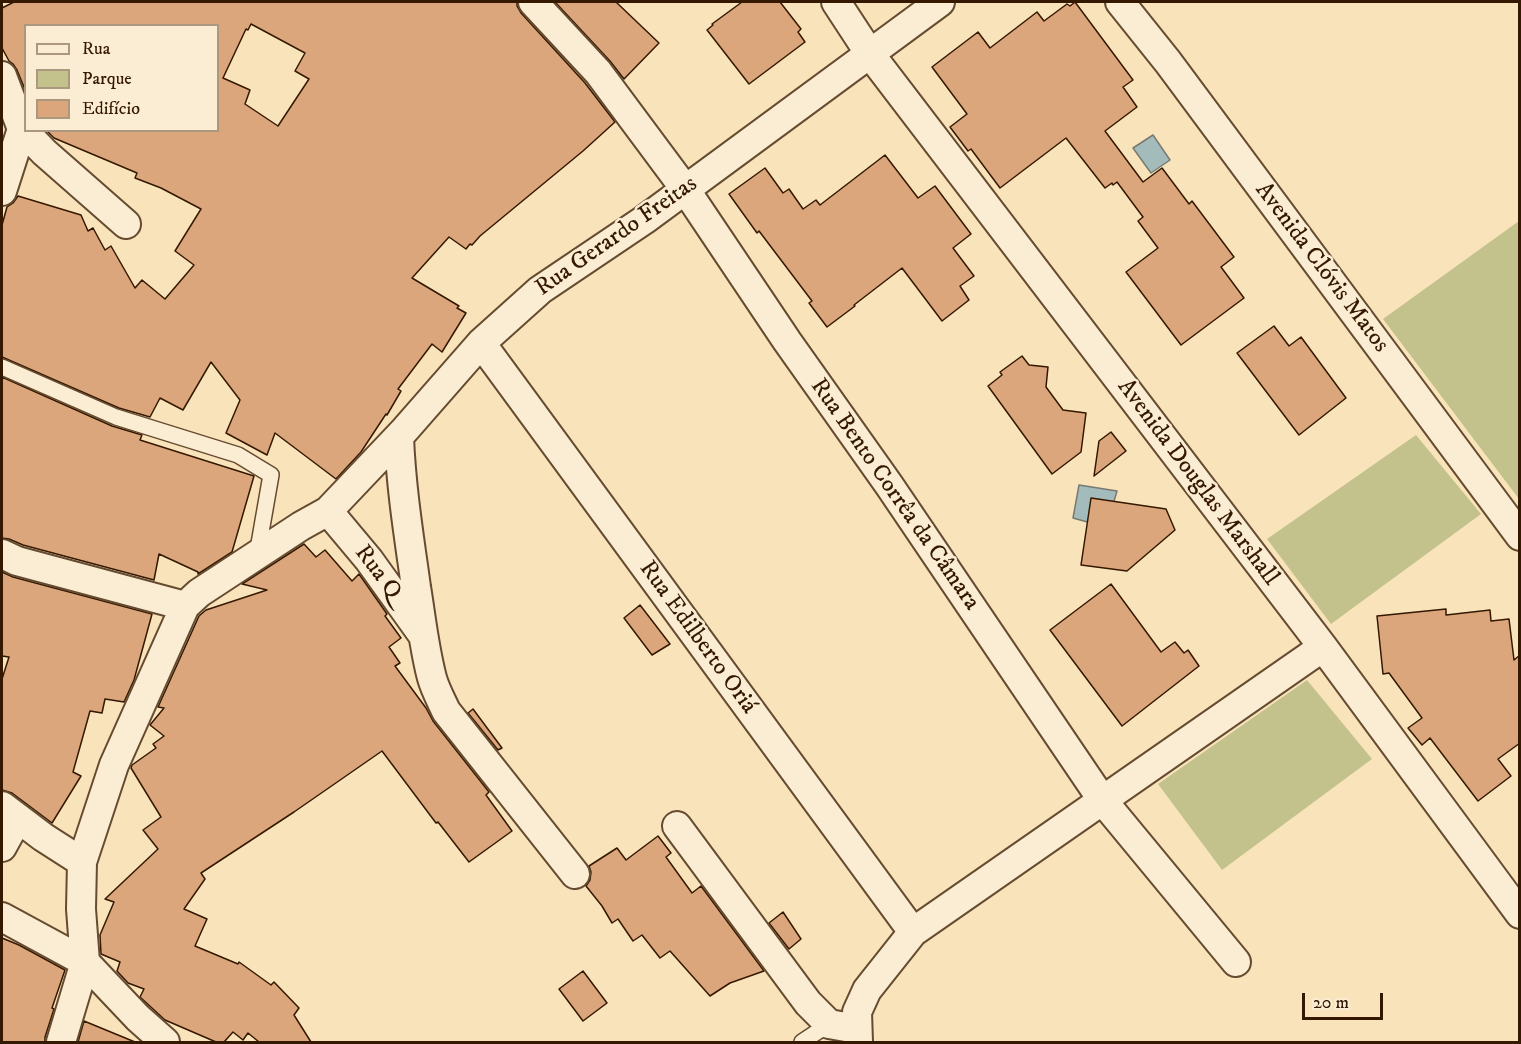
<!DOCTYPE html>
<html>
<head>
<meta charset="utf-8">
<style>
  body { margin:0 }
  #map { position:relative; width:1521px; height:1044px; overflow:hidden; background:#f9e3bb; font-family:"IM FELL DW Pica",serif }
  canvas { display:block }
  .frame { position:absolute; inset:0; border:3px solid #341800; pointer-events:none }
  .legend { position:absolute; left:24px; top:24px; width:195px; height:108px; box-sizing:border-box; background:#fbedd3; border:2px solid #ab987f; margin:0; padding:8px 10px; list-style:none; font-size:18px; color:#341800 }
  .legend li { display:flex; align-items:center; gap:12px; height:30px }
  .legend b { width:30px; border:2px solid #ab987f }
  .scale { position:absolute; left:1302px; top:993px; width:81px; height:27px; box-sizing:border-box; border:3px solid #341800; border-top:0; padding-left:8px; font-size:18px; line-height:21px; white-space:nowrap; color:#341800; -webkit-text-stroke:4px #fbedd3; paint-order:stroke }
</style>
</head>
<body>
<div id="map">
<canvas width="1521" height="1044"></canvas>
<div class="frame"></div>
<ul class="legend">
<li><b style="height:8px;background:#fbedd3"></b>Rua</li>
<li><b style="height:16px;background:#c3c28c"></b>Parque</li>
<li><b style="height:16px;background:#dba67c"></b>Edifício</li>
</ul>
<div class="scale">20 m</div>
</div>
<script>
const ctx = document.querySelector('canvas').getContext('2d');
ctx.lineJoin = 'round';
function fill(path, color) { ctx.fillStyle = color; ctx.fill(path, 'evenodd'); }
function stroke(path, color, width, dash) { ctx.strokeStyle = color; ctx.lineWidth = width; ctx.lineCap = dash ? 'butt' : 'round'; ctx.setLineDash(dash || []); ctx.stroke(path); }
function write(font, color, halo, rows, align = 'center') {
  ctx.font = font + ' "IM FELL DW Pica",serif'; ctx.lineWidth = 5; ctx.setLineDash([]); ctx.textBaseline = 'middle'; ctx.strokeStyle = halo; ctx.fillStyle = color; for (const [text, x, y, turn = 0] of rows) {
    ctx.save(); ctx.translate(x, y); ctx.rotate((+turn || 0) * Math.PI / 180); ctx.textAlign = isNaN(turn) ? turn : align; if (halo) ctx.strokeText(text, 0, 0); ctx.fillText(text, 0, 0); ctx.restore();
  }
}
fill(new Path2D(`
  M 1519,221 L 1519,499 L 1383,319 Z
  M 1416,435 L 1481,514 L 1331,624 L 1267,539 Z
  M 1307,680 L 1372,759 L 1222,870 L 1158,784 Z`), '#c3c28c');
const water = new Path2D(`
  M 1153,135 L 1170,160 L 1151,173 L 1133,148 Z
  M 1079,485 L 1117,491 L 1112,508 L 1091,523 L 1073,518 Z`);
fill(water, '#a4bbbc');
stroke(water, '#777a71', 1.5);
const building = new Path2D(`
  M 14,2 L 517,2 L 517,6 L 521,13 L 585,83 L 615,122 L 583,151 L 480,236 L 472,245 L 470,244 L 466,249 L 449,237 L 412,278 L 459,306 L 457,308 L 466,313 L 442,352 L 432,344 L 398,389 L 401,391 L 387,415 L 386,414 L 361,452 L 336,479 L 275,433 L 267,455 L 226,433 L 240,400 L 211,362 L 183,410 L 160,398 L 150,417 L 119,408 L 2,357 L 2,225 L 7,207 L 13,203 L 18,196 L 81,215 L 88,231 L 93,228 L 105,250 L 111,246 L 135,288 L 142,280 L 165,299 L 194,265 L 175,251 L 201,209 L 161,188 L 135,178 L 137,173 L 54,138 L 46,130 L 218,130 L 218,26 L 26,26 L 26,92 L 17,70 L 13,64 L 9,61 L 2,48 L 2,8 ZM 251,24 L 305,53 L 295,71 L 309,79 L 278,126 L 245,104 L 250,90 L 223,78 L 246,29 L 248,30 Z
  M 555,2 L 616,2 L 659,43 L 624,79 L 610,61 Z
  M 742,2 L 780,2 L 801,29 L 798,32 L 805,42 L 749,84 L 707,30 L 713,25 L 712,24 Z
  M 1075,2 L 1133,80 L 1123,87 L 1137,107 L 1105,131 L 1143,182 L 1162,168 L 1189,204 L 1192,201 L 1234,257 L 1221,267 L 1244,298 L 1181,345 L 1126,272 L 1158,248 L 1138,221 L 1143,217 L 1117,182 L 1113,185 L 1112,183 L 1105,188 L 1066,138 L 1000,188 L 971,149 L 968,151 L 950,127 L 967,114 L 932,67 L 978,32 L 990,48 L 1037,12 L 1044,21 L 1067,4 L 1070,6 Z
  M 885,155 L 918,198 L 935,186 L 971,234 L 953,248 L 974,276 L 960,286 L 969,300 L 942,321 L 902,268 L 854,305 L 855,306 L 827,327 L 809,303 L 812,301 L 759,231 L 757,233 L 729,194 L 765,168 L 783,193 L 789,189 L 803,209 L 816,200 L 820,205 Z
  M 1274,326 L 1289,346 L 1301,337 L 1346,398 L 1299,435 L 1237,353 Z
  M 1022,356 L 1029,365 L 1048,367 L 1046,387 L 1063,410 L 1086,413 L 1081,452 L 1052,474 L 988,386 L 1002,375 L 1000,372 Z
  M 2,377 L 112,426 L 142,435 L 140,440 L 254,476 L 232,552 L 198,574 L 198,572 L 159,554 L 154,580 L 23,545 L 9,539 L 2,538 Z
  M 1111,432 L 1126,451 L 1094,476 L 1099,441 Z
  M 1091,498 L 1166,509 L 1175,530 L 1127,571 L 1081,565 Z
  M 304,544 L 316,557 L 325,550 L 352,581 L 359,574 L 387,614 L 385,616 L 401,638 L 389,647 L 400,663 L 395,666 L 426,708 L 433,721 L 489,792 L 486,795 L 512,831 L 469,862 L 438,822 L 436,823 L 382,751 L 294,812 L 201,873 L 205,879 L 184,909 L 207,919 L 195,946 L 238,964 L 239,962 L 271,985 L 274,982 L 299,1008 L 294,1015 L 311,1042 L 259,1042 L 248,1033 L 243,1040 L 233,1032 L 224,1042 L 216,1042 L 165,1020 L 140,997 L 144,989 L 128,983 L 117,971 L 120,962 L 101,954 L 100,935 L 114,902 L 105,899 L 158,849 L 143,830 L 161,817 L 131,768 L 132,765 L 156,748 L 153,744 L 164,736 L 150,725 L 164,708 L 158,707 L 199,616 L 206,610 L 267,590 L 242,584 Z
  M 2,572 L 13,577 L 152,614 L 134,680 L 124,702 L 105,699 L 102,713 L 90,711 L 73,772 L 81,776 L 52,823 L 12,793 L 2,790 L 2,679 L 9,657 L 2,656 Z
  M 1111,584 L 1161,652 L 1175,642 L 1184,653 L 1188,650 L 1199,666 L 1122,726 L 1050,630 Z
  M 640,605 L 670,644 L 652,655 L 624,618 Z
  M 1446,609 L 1446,615 L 1490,610 L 1491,621 L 1509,619 L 1514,660 L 1520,655 L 1520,743 L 1498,759 L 1511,776 L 1478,801 L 1430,738 L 1422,745 L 1408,728 L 1422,718 L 1389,673 L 1383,674 L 1377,616 Z
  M 473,709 L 502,748 L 498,750 L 468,713 Z
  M 658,836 L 671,853 L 666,857 L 692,893 L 701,886 L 764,971 L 730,983 L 710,996 L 670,951 L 660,958 L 642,935 L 633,941 L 618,919 L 612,923 L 602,906 L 586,886 L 590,880 L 591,872 L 589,866 L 617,848 L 626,860 Z
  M 783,912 L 801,939 L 789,949 L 769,923 Z
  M 2,938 L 19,945 L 65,970 L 52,1008 L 54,1009 L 45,1037 L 45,1042 L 2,1042 Z
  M 583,971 L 607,1003 L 583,1021 L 559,989 Z
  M 84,1021 L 135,1042 L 78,1042 Z`);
fill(building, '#dba67c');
stroke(building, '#341800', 1.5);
const lane = new Path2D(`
  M 2,367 L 116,417 L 238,455 L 271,475 L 257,555
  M 802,1042 L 829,1024`);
const street = new Path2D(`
  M 533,2 L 598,72 L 685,189 L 787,341 L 889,485 L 1103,801 L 1236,962
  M 836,2 L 870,54 L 1323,647 L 1520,914
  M 1120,2 L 1168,62 L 1520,536
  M 2,76 L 22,129 L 44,152 L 126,224
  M 2,191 L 22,129
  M 481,343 L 913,932
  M 399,437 C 401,487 409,537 416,587 C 421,617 424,648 432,678 C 435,689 441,700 446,711 L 575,874
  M 328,511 L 369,560 L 422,634
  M 2,554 L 17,561 L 185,606
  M 2,806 L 43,837 L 82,862
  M 677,826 L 808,1003 L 829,1024 L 857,1029
  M 2,847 L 18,818
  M 2,917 L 85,962 L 138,1018 L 165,1042
  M 61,1042 L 85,962 L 81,909 L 82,862 L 114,765 L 185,606 L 199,593 L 301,526 L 328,511 L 403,432 L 481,343 L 540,290 L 644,220 L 940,2
  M 858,1042 L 857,1012 L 867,990 L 913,932 L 1323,647`);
stroke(lane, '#654b2f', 18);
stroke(street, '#654b2f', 32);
stroke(lane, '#fbedd3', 15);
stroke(street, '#fbedd3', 28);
write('24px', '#341800', '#fbedd3', [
  ["Rua Gerardo Freitas",617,237,-35],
  ["Avenida Clóvis Matos",1321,268,53],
  ["Avenida Douglas Marshall",1197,483,53],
  ["Rua Bento Corrêa da Câmara",894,495,55],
  ["Rua Q",377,573,53],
  ["Rua Edilberto Oriá",697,638,54]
]);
</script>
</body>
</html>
